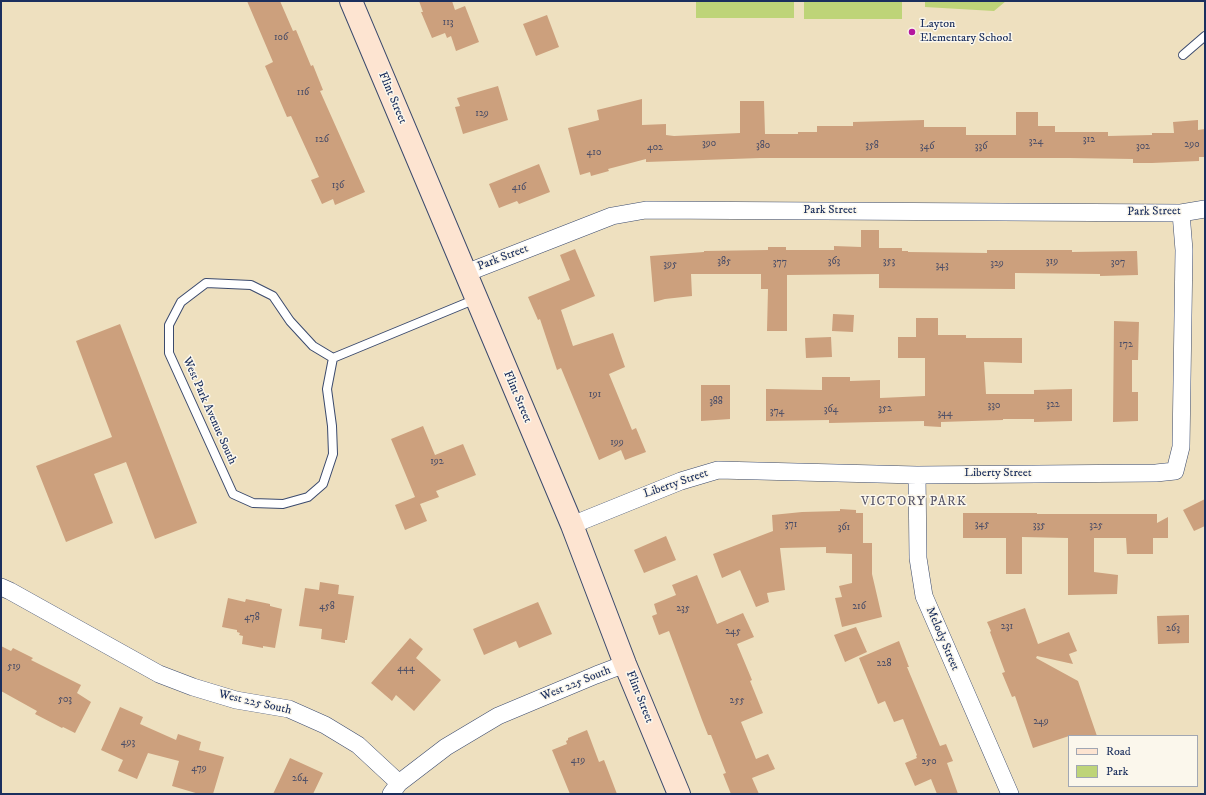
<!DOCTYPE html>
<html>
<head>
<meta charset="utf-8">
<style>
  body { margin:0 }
  #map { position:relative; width:1206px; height:795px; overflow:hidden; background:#eee0bf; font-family:"IM FELL DW Pica",serif }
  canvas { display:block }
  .frame { position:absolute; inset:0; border:2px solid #1b2f5e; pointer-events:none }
  .legend { position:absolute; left:1068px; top:735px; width:130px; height:52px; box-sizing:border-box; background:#fbf7ec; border:1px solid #a1a7b3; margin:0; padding:5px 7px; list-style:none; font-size:12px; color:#1b2f5e }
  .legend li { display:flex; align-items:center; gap:8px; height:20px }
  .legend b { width:20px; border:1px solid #a1a7b3 }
</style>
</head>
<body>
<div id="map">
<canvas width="1206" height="795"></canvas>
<div class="frame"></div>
<ul class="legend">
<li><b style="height:5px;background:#fde4d1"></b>Road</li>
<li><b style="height:11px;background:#bed478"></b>Park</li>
</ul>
</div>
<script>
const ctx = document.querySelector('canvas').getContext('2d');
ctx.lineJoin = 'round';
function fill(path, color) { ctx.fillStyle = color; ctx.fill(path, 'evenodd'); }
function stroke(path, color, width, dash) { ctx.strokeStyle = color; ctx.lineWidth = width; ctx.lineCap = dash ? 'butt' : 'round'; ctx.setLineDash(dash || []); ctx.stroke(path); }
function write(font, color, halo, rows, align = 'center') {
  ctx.font = font + ' "IM FELL DW Pica",serif'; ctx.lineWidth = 3; ctx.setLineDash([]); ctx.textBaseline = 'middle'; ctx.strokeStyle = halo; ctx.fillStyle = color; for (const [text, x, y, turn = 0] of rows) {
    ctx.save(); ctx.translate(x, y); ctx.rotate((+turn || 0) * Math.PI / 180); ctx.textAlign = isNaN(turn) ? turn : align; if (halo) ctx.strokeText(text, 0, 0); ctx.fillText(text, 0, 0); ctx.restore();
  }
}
fill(new Path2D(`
  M 696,1 L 794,1 L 794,18 L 696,18 Z
  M 804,1 L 902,1 L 902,19 L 804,19 Z
  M 925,1 L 1006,1 L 994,11 L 925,7 Z`), '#bed478');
fill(new Path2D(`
  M 247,1 L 280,1 L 293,31 L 296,30 L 311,66 L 313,65 L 323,90 L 320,91 L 365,192 L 335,205 L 333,199 L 322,204 L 311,180 L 319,177 L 291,116 L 287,117 L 265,66 L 273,62 Z
  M 419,1 L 452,1 L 455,10 L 465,6 L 479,42 L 456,51 L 451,36 L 447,38 L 445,33 L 432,38 L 421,12 L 423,12 Z
  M 547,15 L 559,47 L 536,56 L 523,24 Z
  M 498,86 L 508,120 L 463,134 L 455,107 L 460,106 L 457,98 Z
  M 642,99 L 642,125 L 666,124 L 666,135 L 674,136 L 740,133 L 740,101 L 764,101 L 765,134 L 798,134 L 798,132 L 817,132 L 817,126 L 853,126 L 853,122 L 924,120 L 924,127 L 966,127 L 966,135 L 1016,135 L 1016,112 L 1038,112 L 1038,126 L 1055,126 L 1055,132 L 1108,132 L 1108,136 L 1152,135 L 1152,133 L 1174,133 L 1173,122 L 1198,120 L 1198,130 L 1205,129 L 1205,157 L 1199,157 L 1199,161 L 1152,163 L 1133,163 L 1133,159 L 1070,158 L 760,158 L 646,162 L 646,159 L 608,169 L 609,171 L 591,176 L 590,172 L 580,175 L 568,128 L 599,120 L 597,110 Z
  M 539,164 L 550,192 L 519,204 L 517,201 L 499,208 L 489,184 Z
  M 861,230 L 879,230 L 879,248 L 902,248 L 902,251 L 908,251 L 908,252 L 987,253 L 987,250 L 1072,250 L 1072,252 L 1137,251 L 1138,275 L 1100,276 L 1100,274 L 1015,273 L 1015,289 L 879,288 L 879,274 L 787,275 L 787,331 L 767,331 L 768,289 L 761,289 L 761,274 L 691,274 L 692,296 L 665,299 L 654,302 L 650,256 L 704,252 L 704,251 L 768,250 L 768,247 L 786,247 L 786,250 L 834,250 L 834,246 L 861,247 Z
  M 575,249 L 595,296 L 561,310 L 573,346 L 613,333 L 625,367 L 609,374 L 632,430 L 636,428 L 646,452 L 625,460 L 621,450 L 599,460 L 561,368 L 557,370 L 540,319 L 538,320 L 528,297 L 570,280 L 560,255 Z
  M 833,314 L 854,315 L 853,332 L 832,331 Z
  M 916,318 L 938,318 L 938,335 L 966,335 L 966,338 L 1022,338 L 1022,363 L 984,362 L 986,394 L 1034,394 L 1034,390 L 1072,389 L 1072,421 L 1034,422 L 1034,419 L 1003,419 L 1003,420 L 941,422 L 941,427 L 924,426 L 924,421 L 829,423 L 829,420 L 766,421 L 766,389 L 822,390 L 822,377 L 850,377 L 850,381 L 880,380 L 880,398 L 925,396 L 925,358 L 898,358 L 898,337 L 916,337 Z
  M 1114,321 L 1139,322 L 1138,360 L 1132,360 L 1132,392 L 1138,392 L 1138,421 L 1113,422 Z
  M 120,324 L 197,523 L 155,539 L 126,462 L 94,474 L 113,523 L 66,542 L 36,466 L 112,437 L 76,341 Z
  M 831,337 L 832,357 L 806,358 L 805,338 Z
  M 701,385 L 730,385 L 730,419 L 701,421 Z
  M 423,426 L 435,455 L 463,444 L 476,475 L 436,491 L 439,497 L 420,504 L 427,521 L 405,530 L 395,505 L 415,497 L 391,439 Z
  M 1205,499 L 1205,526 L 1194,531 L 1183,510 Z
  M 840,509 L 856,510 L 856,513 L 863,513 L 863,543 L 872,543 L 872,574 L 882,617 L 842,627 L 835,598 L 842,597 L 839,586 L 852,583 L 852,554 L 826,553 L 826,547 L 780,548 L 785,590 L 767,593 L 769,602 L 756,607 L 740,570 L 722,578 L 713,554 L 773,531 L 772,515 L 802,512 L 840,511 Z
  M 963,513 L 1037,513 L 1037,514 L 1157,514 L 1157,523 L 1168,517 L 1168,538 L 1153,538 L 1153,554 L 1127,554 L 1126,538 L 1094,538 L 1094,572 L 1118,575 L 1117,594 L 1068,595 L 1068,538 L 1022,537 L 1022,574 L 1006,574 L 1006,538 L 963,538 Z
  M 666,536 L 676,560 L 644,573 L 634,550 Z
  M 697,575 L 717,624 L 743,613 L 754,637 L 737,644 L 752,680 L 750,681 L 763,713 L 741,722 L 756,759 L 768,754 L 775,769 L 752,778 L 759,794 L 731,794 L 723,774 L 726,773 L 711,735 L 708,735 L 702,720 L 669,631 L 659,635 L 652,616 L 657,614 L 654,604 L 676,595 L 672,585 Z
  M 320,582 L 339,585 L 338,594 L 354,596 L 347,640 L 345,640 L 345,643 L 321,639 L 322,629 L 299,626 L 305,588 L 319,590 Z
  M 228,598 L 245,602 L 246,599 L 270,604 L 270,606 L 282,609 L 275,648 L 263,646 L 263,648 L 242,644 L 243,636 L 239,635 L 240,633 L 237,632 L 237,630 L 222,627 Z
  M 538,602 L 552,634 L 519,648 L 516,641 L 484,655 L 473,629 Z
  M 1025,608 L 1038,644 L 1069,632 L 1077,651 L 1069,654 L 1073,664 L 1037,656 L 1036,658 L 1078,681 L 1097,736 L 1069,736 L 1033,748 L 1015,696 L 1012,697 L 1002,673 L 1005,672 L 990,632 L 991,631 L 987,622 Z
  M 1189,615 L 1189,643 L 1158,644 L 1157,616 Z
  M 856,627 L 867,652 L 845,662 L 834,635 Z
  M 410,638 L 423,649 L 416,658 L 441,680 L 414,711 L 396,695 L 392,701 L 371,683 Z
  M 899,641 L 909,667 L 907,667 L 940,746 L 946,744 L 953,761 L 947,763 L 958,794 L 937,794 L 931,779 L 915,786 L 905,763 L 917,758 L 916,756 L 917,755 L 903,719 L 894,722 L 885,701 L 878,704 L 859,658 Z
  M 1,646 L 11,651 L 13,648 L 33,658 L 31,660 L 81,685 L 77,693 L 91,702 L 75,733 L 63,727 L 62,728 L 35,714 L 37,711 L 1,691 Z
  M 120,707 L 143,717 L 140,724 L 176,740 L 178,734 L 201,742 L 199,750 L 224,757 L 213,794 L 199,794 L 172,786 L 179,761 L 148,753 L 137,779 L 118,771 L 123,760 L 101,750 Z
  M 587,730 L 599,762 L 604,760 L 617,794 L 570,794 L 552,750 L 567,744 L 566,741 L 568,740 L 568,738 Z
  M 290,758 L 323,773 L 313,794 L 273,794 Z`), '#cca07d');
const lane = new Path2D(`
  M 1183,55 L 1205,36
  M 333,358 L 327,389 L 332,426 L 333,454 L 323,484 L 308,497 L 283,504 L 253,503 L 233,494 L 169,353 L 169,325 L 181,302 L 206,283 L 251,285 L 273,296 L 290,321 L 313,346 L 333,358 L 476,299`);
const street = new Path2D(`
  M 466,273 L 612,216 L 646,210 L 1181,213 L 1205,209
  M 917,475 L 918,558 L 924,596 L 1010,794
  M 572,525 L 681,481 L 718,470 L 917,475 L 1156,473 L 1175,471 L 1181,447 L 1184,250 L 1181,213
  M 1,587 L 10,591 L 159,674 L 193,687 L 236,700 L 289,709 L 325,725 L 358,745 L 399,783
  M 391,794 L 399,783 L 446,747 L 498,716 L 596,675 L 625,664`);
const secondary = new Path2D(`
  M 351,1 L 572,525 L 625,664 L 679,794`);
stroke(lane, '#3b4a6d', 10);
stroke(street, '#3b4a6d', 18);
stroke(secondary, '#3b4a6d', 24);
stroke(lane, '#fff', 8);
stroke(street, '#fff', 17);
stroke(secondary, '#fde4d1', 22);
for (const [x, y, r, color] of [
  [912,32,4,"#b5179e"]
]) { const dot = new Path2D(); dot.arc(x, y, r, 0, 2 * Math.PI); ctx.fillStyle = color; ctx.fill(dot); stroke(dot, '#fbf7ec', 1.5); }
write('10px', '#474b66', null, [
  ["113",448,23],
  ["106",281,38],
  ["116",303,93],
  ["129",482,114],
  ["126",322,140],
  ["312",1089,140],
  ["324",1036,142],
  ["390",709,144],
  ["290",1192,145],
  ["380",763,146],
  ["358",872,146],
  ["346",927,147],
  ["336",981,147],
  ["302",1143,147],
  ["402",655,148],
  ["410",594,153],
  ["136",338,186],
  ["416",519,188],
  ["385",724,262],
  ["363",834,262],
  ["353",889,262],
  ["319",1052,262],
  ["377",780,263],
  ["307",1118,263],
  ["329",997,264],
  ["395",670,265],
  ["343",942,266],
  ["172",1126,345],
  ["191",595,395],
  ["388",716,402],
  ["322",1053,405],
  ["330",994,406],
  ["352",885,409],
  ["364",831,410],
  ["374",777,412],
  ["344",945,414],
  ["199",617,443],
  ["192",437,462],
  ["371",791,525],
  ["345",982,525],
  ["335",1039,526],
  ["325",1096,526],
  ["361",844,528],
  ["458",327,607],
  ["216",859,607],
  ["235",683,609],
  ["478",252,618],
  ["231",1007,627],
  ["263",1173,629],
  ["245",733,632],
  ["228",884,664],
  ["519",14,667],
  ["444",406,669],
  ["503",65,700],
  ["255",737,701],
  ["249",1041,722],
  ["493",128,743],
  ["419",578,761],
  ["250",929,762],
  ["479",199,769],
  ["264",300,779]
]);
write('12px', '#1b2f5e', '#fbf7ec', [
  ["Layton",920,25],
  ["Elementary School",920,39]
], 'left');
write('12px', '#1b2f5e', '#fbf7ec', [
  ["Flint Street",392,98,67],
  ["Park Street",830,211],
  ["Park Street",1154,212,-1],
  ["Park Street",503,258,-21],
  ["Flint Street",517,397,67],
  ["West Park Avenue South",209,411,66],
  ["Liberty Street",998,474],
  ["Liberty Street",676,484,-19],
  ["Melody Street",942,639,67],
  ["West 225 South",576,684,-22],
  ["Flint Street",639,697,68],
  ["West 225 South",255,703,13]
]);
ctx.letterSpacing = '1px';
write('13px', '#595769', '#fbf7ec', [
  ["VICTORY PARK",914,502]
]);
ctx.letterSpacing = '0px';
</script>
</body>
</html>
